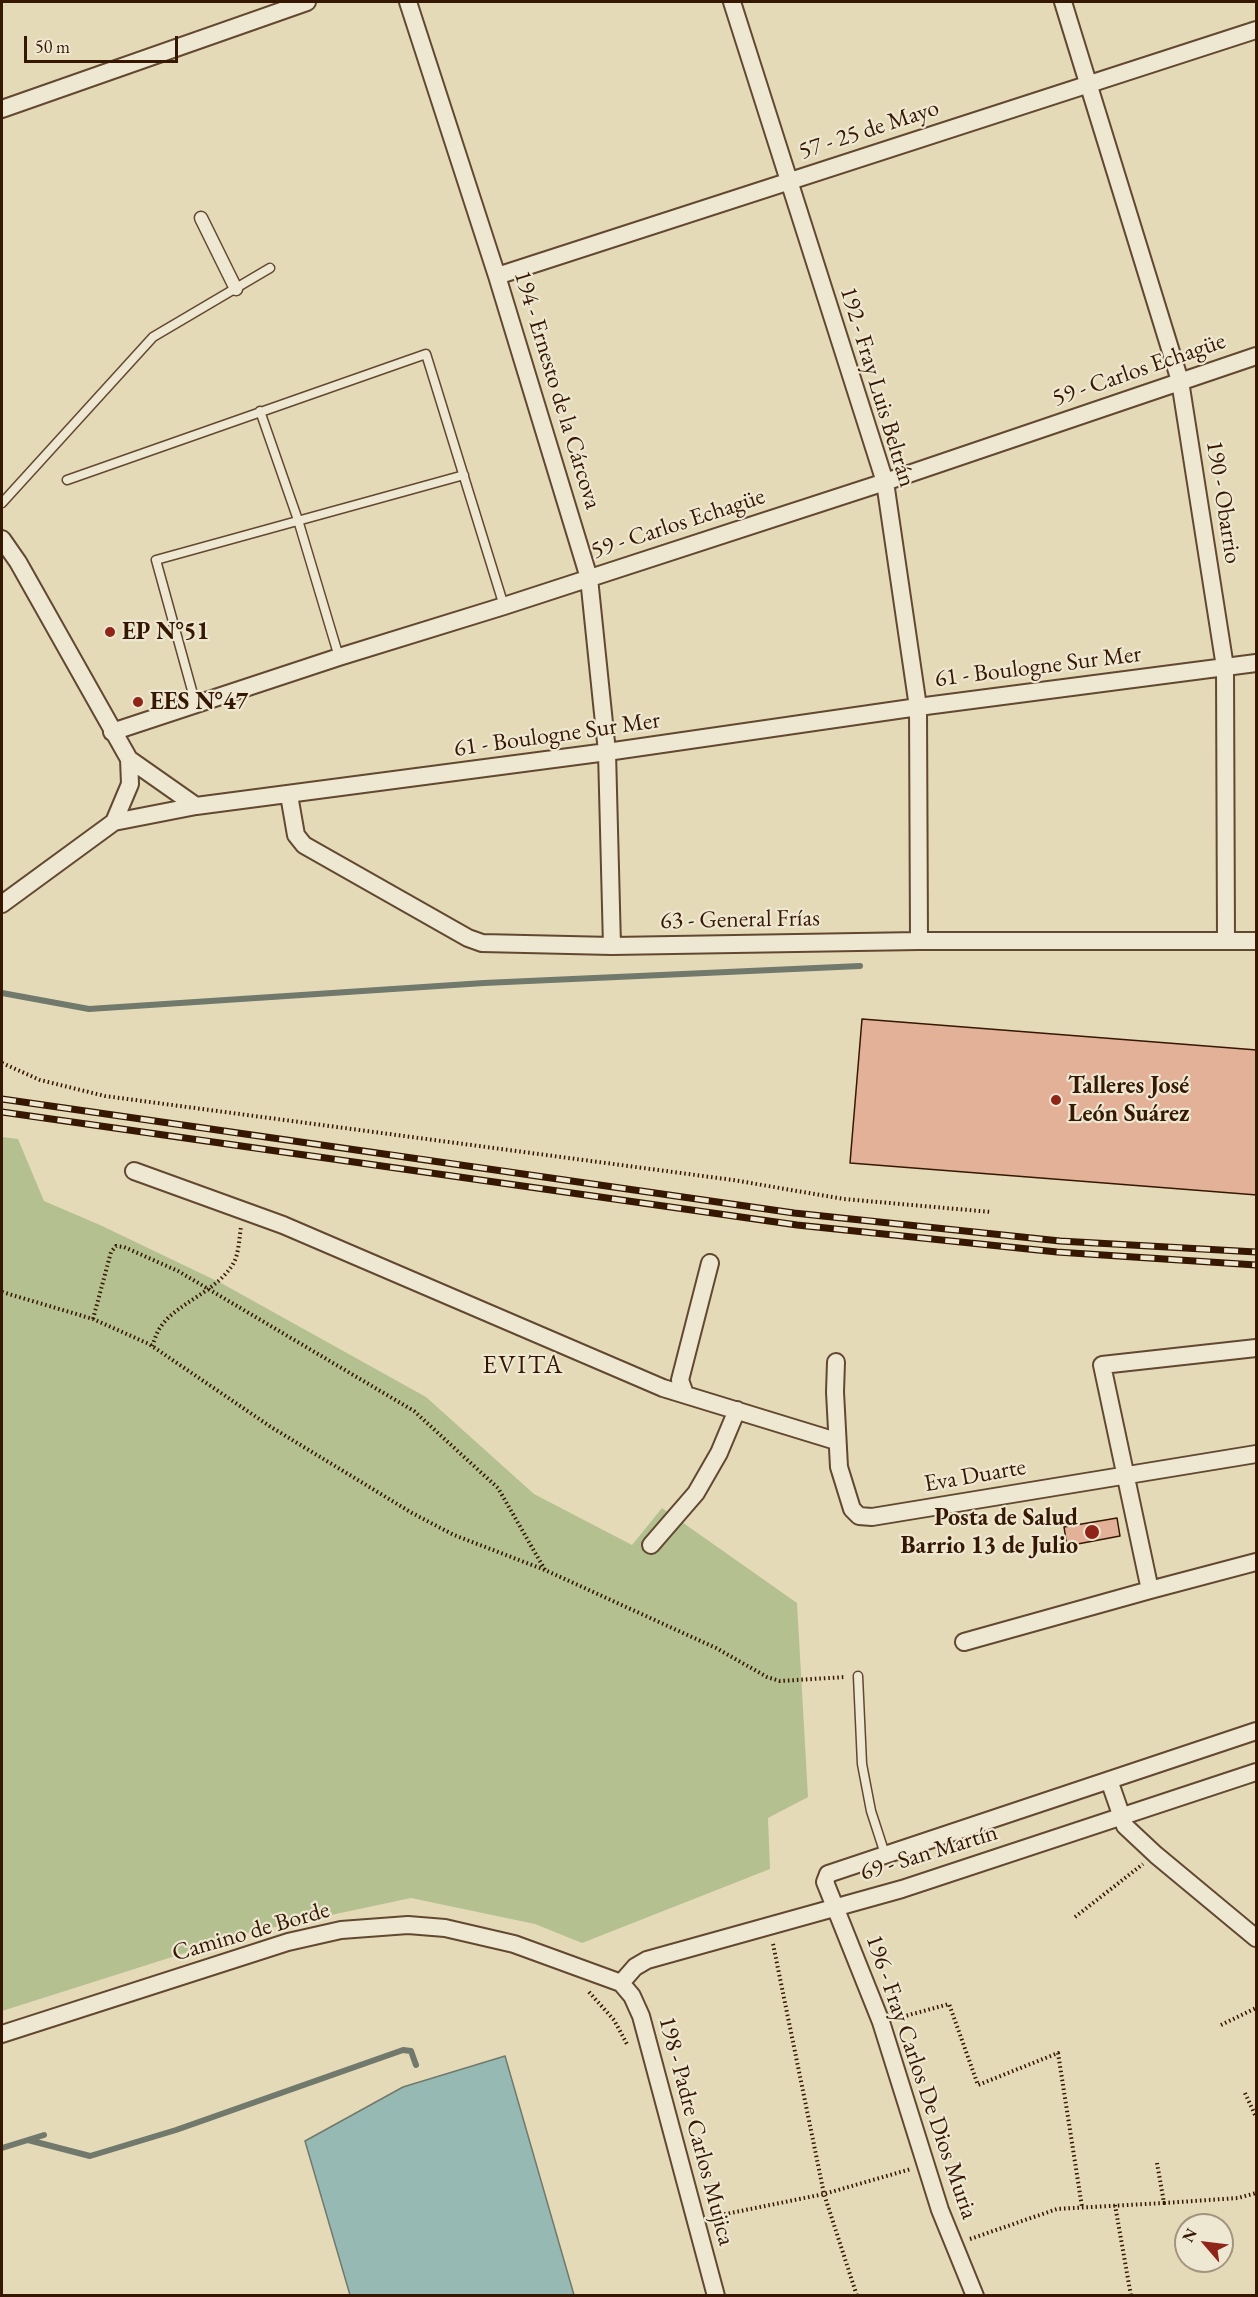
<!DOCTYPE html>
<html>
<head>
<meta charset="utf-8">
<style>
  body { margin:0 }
  #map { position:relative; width:1258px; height:2297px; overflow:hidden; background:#e5dab8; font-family:"EB Garamond",serif }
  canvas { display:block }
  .frame { position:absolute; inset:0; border:3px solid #361702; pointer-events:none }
  .north { position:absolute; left:1174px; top:2213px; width:60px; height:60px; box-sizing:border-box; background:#eee7d1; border:2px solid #a4947e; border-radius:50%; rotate:298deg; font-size:16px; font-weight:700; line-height:24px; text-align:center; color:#361702 }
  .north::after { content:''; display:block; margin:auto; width:21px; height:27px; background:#8f2418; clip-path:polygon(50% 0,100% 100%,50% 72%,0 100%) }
  .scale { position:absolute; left:24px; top:36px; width:154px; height:27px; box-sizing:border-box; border:3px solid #361702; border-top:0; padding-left:8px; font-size:18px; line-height:21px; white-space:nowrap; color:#361702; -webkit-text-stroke:4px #eee7d1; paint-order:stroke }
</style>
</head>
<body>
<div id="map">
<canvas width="1258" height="2297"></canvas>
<div class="frame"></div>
<div class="north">N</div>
<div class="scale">50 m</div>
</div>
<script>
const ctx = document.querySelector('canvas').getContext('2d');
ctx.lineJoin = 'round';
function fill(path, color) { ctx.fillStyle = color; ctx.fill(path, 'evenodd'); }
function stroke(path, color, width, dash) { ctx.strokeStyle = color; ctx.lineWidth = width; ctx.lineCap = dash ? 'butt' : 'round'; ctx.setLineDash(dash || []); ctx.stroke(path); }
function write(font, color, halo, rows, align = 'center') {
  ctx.font = font + ' "EB Garamond",serif'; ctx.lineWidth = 4.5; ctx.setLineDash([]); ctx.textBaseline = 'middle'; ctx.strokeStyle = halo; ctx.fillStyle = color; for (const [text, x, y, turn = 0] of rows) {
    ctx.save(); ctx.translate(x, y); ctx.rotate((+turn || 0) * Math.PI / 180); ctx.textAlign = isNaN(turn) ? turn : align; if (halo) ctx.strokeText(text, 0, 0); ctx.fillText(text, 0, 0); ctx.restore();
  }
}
fill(new Path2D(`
  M 2,1137 L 18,1139 L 44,1201 L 100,1225 L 221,1283 L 426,1397 L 534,1494 L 632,1545 L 662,1508 L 797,1603 L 808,1797 L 768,1818 L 770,1869 L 582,1943 L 535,1924 L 411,1898 L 251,1932 L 2,2011 Z`), '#b4c08f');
const water = new Path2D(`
  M 505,2056 L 574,2295 L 350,2295 L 305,2141 L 403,2087 Z`);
fill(water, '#96bab3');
stroke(water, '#70796c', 1.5);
stroke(new Path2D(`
  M 2,993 L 89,1009 L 484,983 L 860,966
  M 28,2140 L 90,2156 L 176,2130 L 403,2050 L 411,2051 L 416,2065
  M 2,2148 L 44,2135`), '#70796c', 6);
const building = new Path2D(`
  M 862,1019 L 1257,1050 L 1257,1195 L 850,1163 Z
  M 1117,1518 L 1120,1536 L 1067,1546 L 1064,1527 Z`);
fill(building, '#e2b197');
stroke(building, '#361702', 1.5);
const service = new Path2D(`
  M 260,411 L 298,520 L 339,657
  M 67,480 L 426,354 L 504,606
  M 2,503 L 153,337 L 270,268
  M 196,705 L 156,560 L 464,475
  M 858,1676 L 862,1764 L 871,1811 L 885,1854`);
const pedestrian = new Path2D(`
  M 201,218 L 236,289`);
const minor = new Path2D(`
  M 408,2 L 497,276 L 589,578 L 607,752 L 612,946
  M 732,2 L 885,482 L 918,707 L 919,941
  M 1063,2 L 1180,381 L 1225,667 L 1226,941
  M 2,109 L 307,2
  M 497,276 L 1256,30
  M 2,539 L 18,562 L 129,759 L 196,806 L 607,752 L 918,707 L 1256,663
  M 112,732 L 339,657 L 504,606 L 885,482 L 1256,356
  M 289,795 L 296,835 L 304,845 L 468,938 L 482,943 L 612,946 L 919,941 L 1256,941
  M 114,822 L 130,784 L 129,759
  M 2,904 L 114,822 L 196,806
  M 134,1171 L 283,1225 L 663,1388 L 836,1441
  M 836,1362 L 835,1392 L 839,1467 L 852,1509 L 859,1516 L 872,1517 L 1256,1454
  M 685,1394 L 680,1380 L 710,1263
  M 651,1545 L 696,1493 L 719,1453 L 737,1410
  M 1150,1590 L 1102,1365 L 1256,1348
  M 964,1642 L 1150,1590 L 1256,1562
  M 1109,1780 L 1125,1826 L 1156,1855 L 1256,1938
  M 621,1983 L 635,1967 L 647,1960 L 902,1889 L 1256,1772
  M 2,2034 L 288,1942 L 341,1930 L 408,1925 L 445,1928 L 514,1944 L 621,1983 L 632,1996 L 641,2016 L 716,2296
  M 975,2296 L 940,2210 L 881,2022 L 825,1882 L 828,1874 L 1256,1731`);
stroke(service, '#624830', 11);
stroke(pedestrian, '#624830', 15);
stroke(minor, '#624830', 20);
stroke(new Path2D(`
  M 2,1063 L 40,1080 L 105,1096 L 733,1180 L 844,1199 L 991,1212
  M 2,1292 L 93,1319 L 149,1344 L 271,1427 L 412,1513 L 454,1535 L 545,1570 L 716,1648 L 767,1677 L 780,1681 L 845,1677
  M 93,1319 L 111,1252 L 116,1246 L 124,1247 L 178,1271 L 414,1411 L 498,1488 L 545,1570
  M 152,1346 C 155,1339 157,1331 162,1325 C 179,1302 216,1292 233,1264 C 239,1254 239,1239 241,1227
  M 1075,1917 L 1143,1864
  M 773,1944 L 824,2194 L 857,2296
  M 589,1992 L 614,2020 L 628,2046
  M 898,2018 L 949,2004 L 978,2085 L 1058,2053 L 1082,2207
  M 1221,2025 L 1256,2008
  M 1245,2093 L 1256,2117
  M 1164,2203 L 1238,2198 L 1256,2193
  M 1115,2205 L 1131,2296
  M 711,2217 L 824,2194 L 911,2169
  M 970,2239 L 1057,2209 L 1164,2203 L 1157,2163`), '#361702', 4, [1.5, 3]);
stroke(service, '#eee7d1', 8);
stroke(pedestrian, '#eee7d1', 12);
stroke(minor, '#eee7d1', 16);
const rail = new Path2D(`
  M 2,1099 L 794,1213 L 1060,1241 L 1256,1252
  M 2,1112 L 797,1225 L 1057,1252 L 1256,1265`);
stroke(rail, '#361702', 7);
stroke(rail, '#eee7d1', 4.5, [14]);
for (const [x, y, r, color] of [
  [110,632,6,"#8f2418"],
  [138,702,6,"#8f2418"],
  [1056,1100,6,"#8f2418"],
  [1092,1532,8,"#8f2418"]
]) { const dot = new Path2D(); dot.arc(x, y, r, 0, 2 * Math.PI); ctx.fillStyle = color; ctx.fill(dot); stroke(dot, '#eee7d1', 2); }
write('24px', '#361702', '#eee7d1', [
  ["57 - 25 de Mayo",869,130,-18],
  ["59 - Carlos Echagüe",1139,370,-19],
  ["192 - Fray Luis Beltrán",877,387,73],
  ["194 - Ernesto de la Cárcova",557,390,73],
  ["190 - Obarrio",1223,502,81],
  ["59 - Carlos Echagüe",678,524,-18],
  ["61 - Boulogne Sur Mer",1038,667,-7],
  ["61 - Boulogne Sur Mer",557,735,-8],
  ["63 - General Frías",740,920,-1],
  ["Eva Duarte",975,1476,-10],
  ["69 - San Martín",929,1853,-17],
  ["Camino de Borde",251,1932,-16],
  ["196 - Fray Carlos De Dios Muria",921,2077,71],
  ["198 - Padre Carlos Mujica",696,2131,75]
]);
write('bold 24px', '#361702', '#eee7d1', [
  ["EP N°51",122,632],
  ["EES N°47",150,702],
  ["Talleres José",1068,1086],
  ["León Suárez",1068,1114],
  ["Posta de Salud",1078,1518,"right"],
  ["Barrio 13 de Julio",1078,1546,"right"]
], 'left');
ctx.letterSpacing = '1.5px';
write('26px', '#361702', '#eee7d1', [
  ["EVITA",523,1366]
]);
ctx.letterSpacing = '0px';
</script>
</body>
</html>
